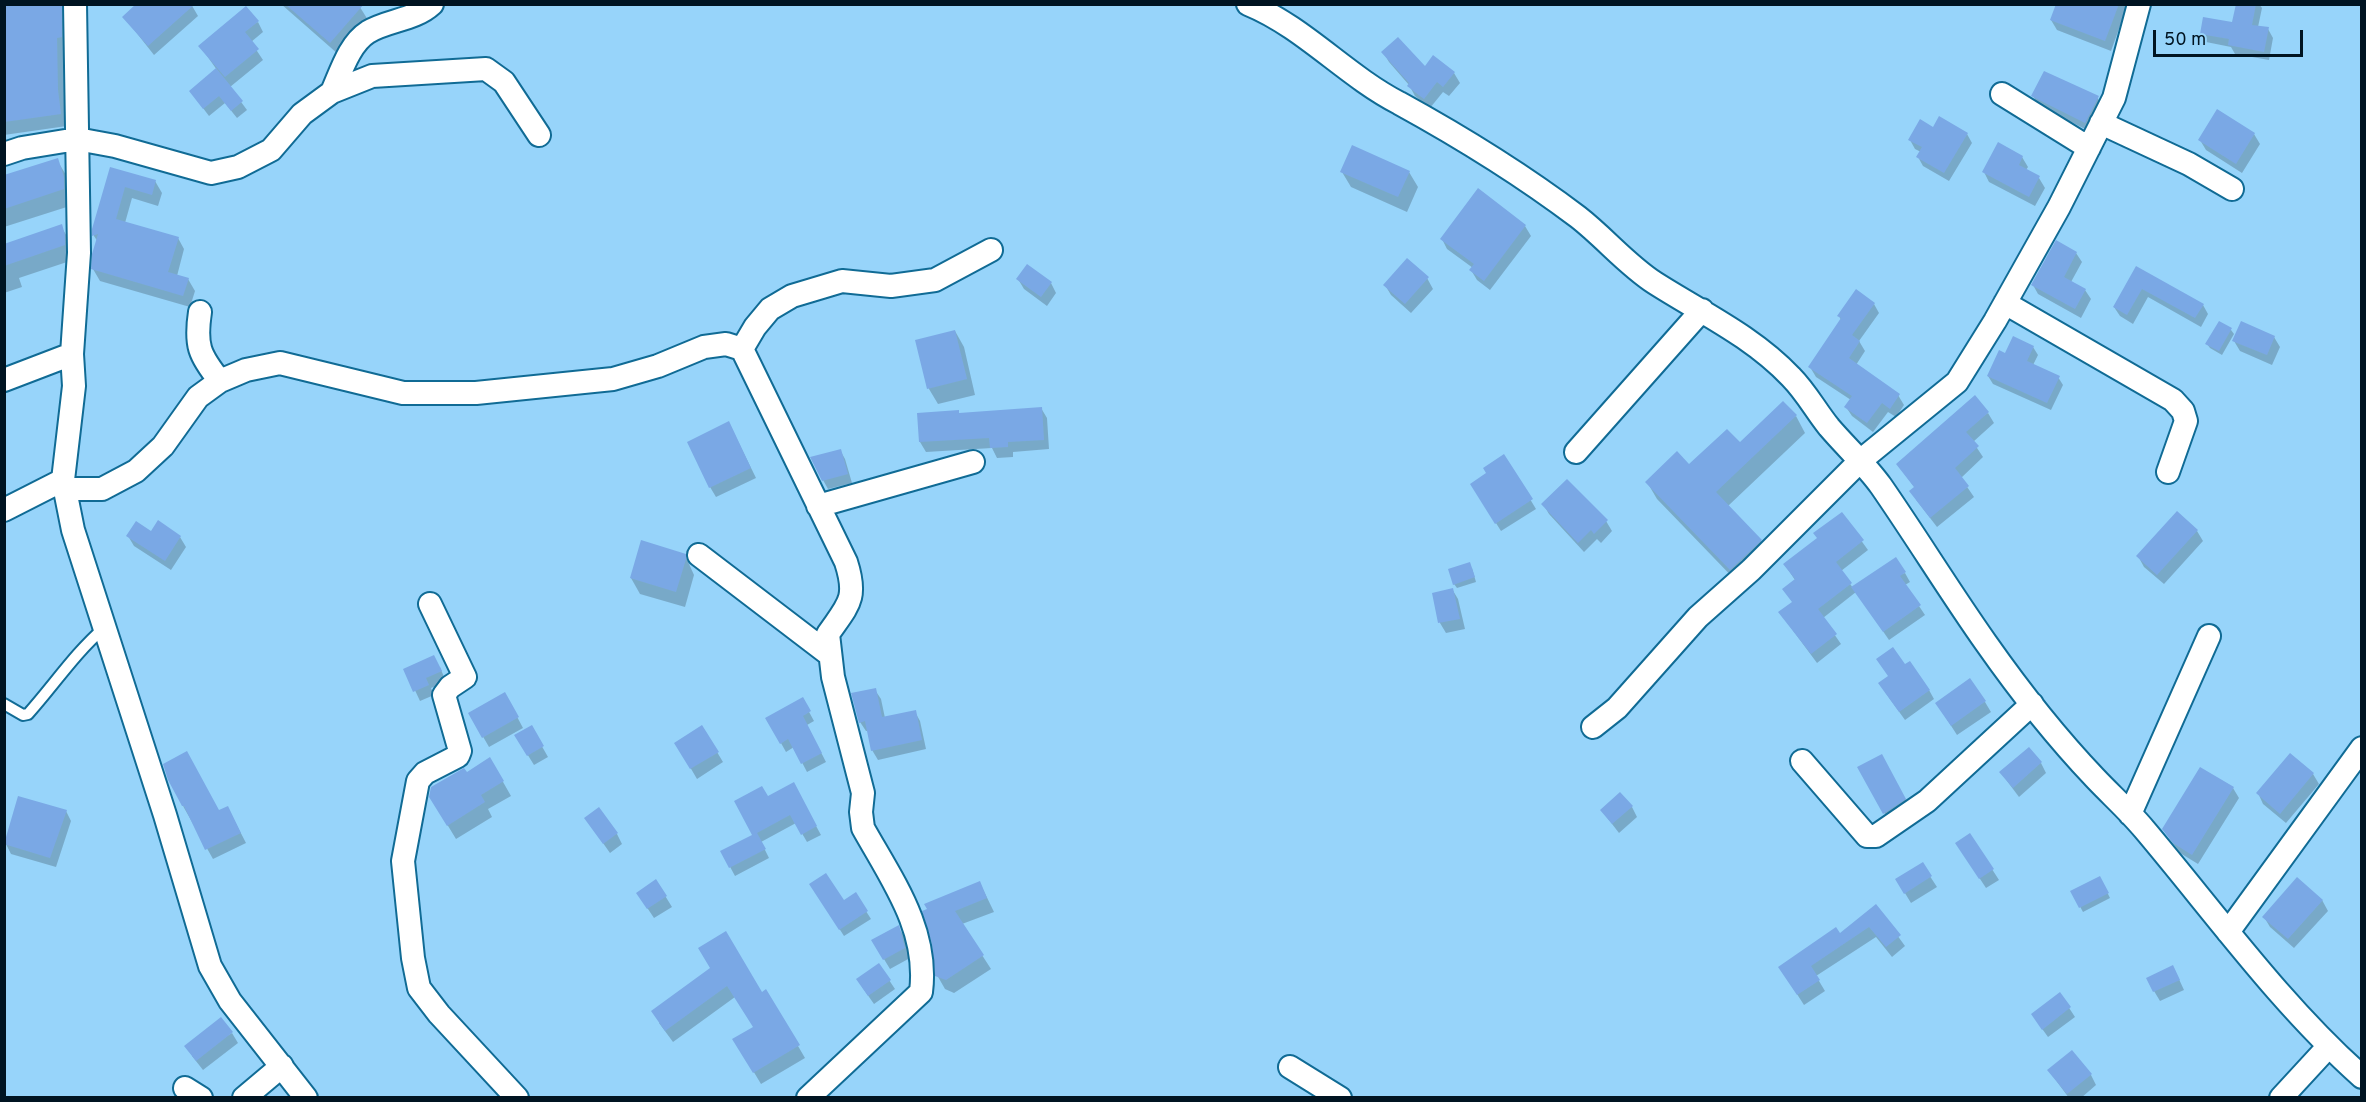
<!DOCTYPE html>
<html>
<head>
<meta charset="utf-8">
<style>
  body { margin:0 }
  #map { position:relative; width:2366px; height:1102px; overflow:hidden; background:#97d4fa; font-family:Overpass,sans-serif }
  canvas { display:block }
  .frame { position:absolute; inset:0; border:6px solid #001421; pointer-events:none }
  .scale { position:absolute; left:2153px; top:30px; width:150px; height:27px; box-sizing:border-box; border:3px solid #001421; border-top:0; padding-left:8px; font-size:18px; line-height:21px; white-space:nowrap; color:#001421; -webkit-text-stroke:4px #97d4fa; paint-order:stroke }
</style>
</head>
<body>
<div id="map">
<canvas width="2366" height="1102"></canvas>
<div class="frame"></div>
<div class="scale">50 m</div>
</div>
<script>
const ctx = document.querySelector('canvas').getContext('2d');
ctx.lineJoin = 'round';
function fill(path, color) { ctx.fillStyle = color; ctx.fill(path, 'evenodd'); }
function stroke(path, color, width, dash) { ctx.strokeStyle = color; ctx.lineWidth = width; ctx.lineCap = dash ? 'butt' : 'round'; ctx.setLineDash(dash || []); ctx.stroke(path); }
fill(new Path2D(`
  M 4,4 L 65,4 L 68,49 L 63,50 L 64,103 L 67,126 L 4,135 Z
  M 191,4 L 198,16 L 154,55 L 124,17 Z
  M 281,4 L 358,4 L 368,20 L 338,54 Z
  M 2058,4 L 2128,4 L 2111,51 L 2057,30 L 2051,20 Z
  M 2237,4 L 2259,4 L 2262,8 L 2258,27 L 2268,29 L 2273,38 L 2269,60 L 2235,54 L 2231,47 L 2206,42 L 2201,34 L 2234,24 Z
  M 258,22 L 263,32 L 251,42 L 263,60 L 230,87 L 247,110 L 237,118 L 225,103 L 209,116 L 190,91 L 217,70 L 200,46 Z
  M 1383,52 L 1425,68 L 1434,57 L 1454,73 L 1460,83 L 1449,96 L 1443,92 L 1430,108 L 1415,96 L 1409,85 L 1389,62 Z
  M 2033,96 L 2097,97 L 2103,107 L 2091,132 L 2039,106 Z
  M 1934,129 L 1967,134 L 1972,143 L 1949,181 L 1923,166 L 1918,157 L 1921,152 L 1915,149 L 1910,140 Z
  M 2254,134 L 2260,144 L 2242,173 L 2206,150 L 2200,140 Z
  M 2022,157 L 2028,167 L 2026,170 L 2039,178 L 2045,188 L 2035,206 L 1989,182 L 1984,172 Z
  M 57,160 L 66,175 L 72,194 L 73,205 L 4,227 L 4,177 Z
  M 111,169 L 155,181 L 162,193 L 158,206 L 132,198 L 125,223 L 178,238 L 184,249 L 177,276 L 188,279 L 195,291 L 190,307 L 100,281 L 93,269 L 98,242 L 94,236 L 94,229 Z
  M 1342,172 L 1409,172 L 1418,187 L 1407,212 L 1351,187 Z
  M 1479,191 L 1525,226 L 1531,236 L 1490,290 L 1477,280 L 1471,270 L 1473,268 L 1447,249 L 1442,239 Z
  M 61,226 L 69,240 L 73,260 L 19,278 L 22,287 L 4,293 L 4,245 Z
  M 2076,253 L 2082,262 L 2071,282 L 2085,290 L 2091,299 L 2081,318 L 2038,294 L 2033,285 Z
  M 2137,268 L 2203,305 L 2208,314 L 2201,327 L 2148,297 L 2133,324 L 2120,316 L 2114,307 Z
  M 1427,278 L 1433,289 L 1411,313 L 1391,295 L 1385,285 Z
  M 1018,279 L 1051,283 L 1056,293 L 1047,306 L 1024,289 Z
  M 1874,304 L 1879,313 L 1859,341 L 1865,351 L 1856,365 L 1898,395 L 1904,405 L 1896,417 L 1888,412 L 1873,432 L 1852,416 L 1846,407 L 1851,400 L 1816,377 L 1810,367 L 1841,320 L 1839,316 Z
  M 2220,323 L 2231,330 L 2234,334 L 2222,355 L 2210,348 L 2207,344 Z
  M 955,331 L 964,347 L 975,395 L 938,404 L 929,389 L 917,341 Z
  M 2274,337 L 2280,347 L 2272,365 L 2240,351 L 2234,341 Z
  M 2033,347 L 2038,355 L 2033,365 L 2058,377 L 2063,385 L 2051,410 L 1993,384 L 1988,376 L 2006,355 Z
  M 1041,408 L 1047,418 L 1049,449 L 1013,452 L 1013,457 L 997,458 L 992,448 L 926,452 L 920,442 L 919,414 L 960,414 Z
  M 1988,413 L 1994,423 L 1973,442 L 1983,457 L 1961,478 L 1974,497 L 1937,527 L 1917,501 L 1911,491 L 1915,488 L 1898,465 Z
  M 1796,416 L 1805,433 L 1728,506 L 1761,541 L 1770,558 L 1741,586 L 1657,499 L 1647,482 L 1739,444 Z
  M 734,433 L 756,478 L 716,497 L 710,487 Z
  M 840,450 L 845,459 L 852,483 L 828,489 L 823,480 Z
  M 1504,456 L 1536,509 L 1501,531 L 1477,493 L 1488,474 Z
  M 1543,504 L 1606,521 L 1612,531 L 1601,543 L 1597,539 L 1584,552 L 1549,514 Z
  M 2177,513 L 2197,531 L 2203,541 L 2164,584 L 2144,567 L 2138,556 Z
  M 1842,514 L 1868,550 L 1841,571 L 1853,588 L 1905,573 L 1910,582 L 1905,585 L 1925,615 L 1889,640 L 1856,592 L 1823,618 L 1841,644 L 1817,663 L 1780,613 L 1793,603 L 1795,580 L 1785,565 L 1818,539 Z
  M 128,536 L 180,537 L 186,547 L 171,570 L 134,546 Z
  M 685,555 L 694,575 L 685,607 L 640,594 L 631,578 Z
  M 1472,568 L 1476,582 L 1457,588 L 1454,584 Z
  M 1452,589 L 1458,599 L 1465,629 L 1446,633 L 1440,623 L 1434,594 Z
  M 440,667 L 446,682 L 431,688 L 434,695 L 420,701 L 405,669 Z
  M 1904,667 L 1929,690 L 1934,699 L 1905,720 L 1885,692 Z
  M 875,690 L 881,699 L 885,718 L 915,712 L 920,721 L 926,749 L 878,760 L 872,750 L 868,731 L 866,731 L 860,722 Z
  M 505,694 L 523,728 L 489,747 L 470,714 Z
  M 802,699 L 814,721 L 807,725 L 826,762 L 807,772 L 794,747 L 786,752 L 767,718 Z
  M 1985,702 L 1991,712 L 1957,735 L 1937,704 Z
  M 531,727 L 548,757 L 534,765 L 516,736 Z
  M 702,727 L 723,762 L 697,779 L 676,743 Z
  M 2290,755 L 2313,774 L 2319,784 L 2286,823 L 2263,804 L 2258,793 Z
  M 1881,756 L 1911,809 L 1890,823 L 1859,768 Z
  M 490,759 L 511,796 L 488,809 L 492,817 L 456,839 L 439,811 L 466,774 Z
  M 2041,763 L 2046,773 L 2019,797 L 2001,773 Z
  M 2233,788 L 2239,798 L 2198,864 L 2180,853 L 2163,829 Z
  M 798,793 L 821,835 L 807,842 L 796,823 L 761,842 L 769,858 L 735,876 L 722,852 L 754,836 L 767,798 Z
  M 183,806 L 218,812 L 228,808 L 246,843 L 213,859 Z
  M 1632,807 L 1637,817 L 1619,833 L 1602,811 Z
  M 66,811 L 71,821 L 56,867 L 11,854 L 6,844 Z
  M 586,819 L 617,834 L 622,844 L 610,853 Z
  M 1970,835 L 1999,880 L 1986,888 L 1963,853 Z
  M 1922,864 L 1937,887 L 1911,903 L 1897,880 Z
  M 2100,878 L 2110,898 L 2083,912 L 2072,892 Z
  M 656,881 L 672,907 L 654,918 L 644,903 Z
  M 980,883 L 994,912 L 962,924 L 991,969 L 954,993 L 945,989 L 937,975 L 934,944 L 924,912 Z
  M 815,891 L 843,902 L 855,894 L 871,919 L 844,936 Z
  M 2322,900 L 2328,911 L 2294,948 L 2270,927 L 2264,917 Z
  M 1876,906 L 1905,946 L 1892,957 L 1876,937 L 1816,976 L 1825,991 L 1804,1005 L 1786,977 Z
  M 898,927 L 904,936 L 910,958 L 890,969 L 873,941 Z
  M 879,965 L 895,989 L 874,1004 L 862,987 Z
  M 712,968 L 761,994 L 766,991 L 805,1058 L 761,1084 L 734,1039 L 755,1027 L 735,997 L 673,1042 L 659,1023 Z
  M 2178,977 L 2184,990 L 2160,1001 L 2154,991 Z
  M 2060,994 L 2075,1017 L 2048,1037 L 2038,1023 Z
  M 232,1033 L 238,1043 L 203,1070 L 192,1056 Z
  M 2049,1071 L 2091,1075 L 2096,1085 L 2081,1098 L 2069,1098 Z`), '#0003');
fill(new Path2D(`
  M 4,4 L 62,4 L 62,37 L 57,38 L 58,90 L 61,114 L 4,122 Z
  M 136,4 L 195,4 L 148,46 L 122,17 Z
  M 285,4 L 364,4 L 330,43 Z
  M 2056,4 L 2119,4 L 2105,41 L 2050,20 Z
  M 2236,4 L 2256,4 L 2252,25 L 2269,27 L 2264,52 L 2228,45 L 2229,39 L 2200,34 L 2203,17 L 2232,22 Z
  M 246,6 L 259,21 L 245,32 L 259,49 L 225,77 L 198,46 Z
  M 1398,37 L 1425,66 L 1433,55 L 1455,72 L 1443,87 L 1437,82 L 1424,99 L 1407,86 L 1409,83 L 1381,52 Z
  M 216,68 L 243,101 L 231,111 L 219,96 L 203,109 L 189,91 Z
  M 2044,71 L 2099,96 L 2085,123 L 2031,96 Z
  M 2217,109 L 2255,133 L 2236,164 L 2198,140 Z
  M 1939,116 L 1968,133 L 1944,173 L 1916,157 L 1922,147 L 1908,140 L 1920,119 L 1933,127 Z
  M 1998,142 L 2023,156 L 2019,165 L 2040,176 L 2029,197 L 1982,172 Z
  M 1352,145 L 1410,171 L 1398,197 L 1340,172 Z
  M 58,158 L 64,177 L 64,189 L 4,209 L 4,175 Z
  M 110,167 L 156,180 L 152,195 L 125,187 L 116,219 L 179,237 L 168,272 L 189,278 L 183,296 L 91,269 L 92,254 L 98,234 L 92,236 L 92,229 Z
  M 1478,188 L 1526,225 L 1484,281 L 1469,270 L 1474,264 L 1440,239 Z
  M 62,224 L 65,235 L 65,245 L 4,266 L 4,244 Z
  M 2056,240 L 2077,252 L 2064,277 L 2086,289 L 2075,309 L 2031,285 Z
  M 1407,258 L 1429,277 L 1405,304 L 1383,285 Z
  M 1027,264 L 1052,282 L 1041,297 L 1016,279 Z
  M 2136,266 L 2204,304 L 2195,318 L 2142,289 L 2127,315 L 2113,307 Z
  M 1856,289 L 1875,303 L 1852,335 L 1860,341 L 1849,358 L 1900,394 L 1890,409 L 1882,403 L 1867,423 L 1844,407 L 1852,396 L 1808,367 L 1841,318 L 1837,316 Z
  M 2219,321 L 2232,328 L 2219,351 L 2205,344 Z
  M 2241,321 L 2275,336 L 2267,355 L 2232,341 Z
  M 955,330 L 967,379 L 927,389 L 915,340 Z
  M 2013,336 L 2034,346 L 2027,361 L 2060,376 L 2047,403 L 1987,376 L 1999,350 L 2005,353 Z
  M 1975,395 L 1989,412 L 1966,432 L 1979,446 L 1955,468 L 1969,486 L 1930,518 L 1909,491 L 1914,487 L 1896,464 Z
  M 1783,401 L 1797,415 L 1716,492 L 1762,540 L 1730,570 L 1645,482 L 1677,451 L 1689,464 L 1727,429 L 1740,442 Z
  M 1042,407 L 1044,440 L 1008,442 L 1008,447 L 990,448 L 989,438 L 919,442 L 917,413 L 959,410 L 959,413 Z
  M 729,421 L 751,468 L 709,488 L 687,442 Z
  M 841,449 L 848,474 L 822,481 L 810,457 Z
  M 1504,454 L 1533,499 L 1495,524 L 1470,484 L 1486,473 L 1483,468 Z
  M 1567,479 L 1608,520 L 1594,534 L 1591,530 L 1578,543 L 1541,504 Z
  M 2177,511 L 2198,530 L 2157,575 L 2136,556 Z
  M 1842,512 L 1864,540 L 1836,562 L 1852,583 L 1818,609 L 1837,634 L 1811,654 L 1778,612 L 1792,602 L 1782,589 L 1795,579 L 1783,564 L 1817,538 L 1813,533 Z
  M 158,520 L 181,536 L 165,561 L 126,536 L 136,521 L 151,531 Z
  M 641,540 L 686,554 L 686,559 L 676,592 L 630,578 Z
  M 1896,557 L 1906,572 L 1900,576 L 1921,605 L 1883,632 L 1851,587 Z
  M 1470,562 L 1475,577 L 1453,585 L 1448,569 Z
  M 1453,588 L 1460,619 L 1438,623 L 1432,593 Z
  M 1893,647 L 1905,664 L 1910,661 L 1930,690 L 1899,712 L 1878,683 L 1888,676 L 1876,659 Z
  M 434,655 L 442,671 L 426,678 L 429,685 L 413,692 L 403,669 Z
  M 1970,678 L 1986,701 L 1951,726 L 1935,703 Z
  M 876,688 L 882,717 L 916,710 L 922,740 L 871,751 L 865,721 L 859,723 L 851,693 Z
  M 505,692 L 519,717 L 482,738 L 468,713 Z
  M 803,697 L 811,711 L 803,716 L 822,753 L 801,764 L 788,739 L 780,744 L 765,718 Z
  M 532,725 L 544,746 L 527,756 L 514,735 Z
  M 702,725 L 719,752 L 690,769 L 674,743 Z
  M 2029,747 L 2042,762 L 2013,788 L 1999,772 Z
  M 187,751 L 219,810 L 228,806 L 241,833 L 205,850 L 184,806 L 182,806 L 168,780 L 163,764 Z
  M 2290,753 L 2314,773 L 2280,814 L 2256,793 Z
  M 1882,754 L 1906,799 L 1883,814 L 1857,767 Z
  M 490,757 L 504,781 L 481,795 L 485,802 L 447,826 L 429,797 L 431,787 L 464,768 L 467,772 Z
  M 2200,767 L 2234,787 L 2192,855 L 2173,843 L 2162,829 Z
  M 794,782 L 817,826 L 801,835 L 790,815 L 757,833 L 766,849 L 729,868 L 720,851 L 752,835 L 734,801 L 762,786 L 768,796 Z
  M 1620,792 L 1633,806 L 1612,824 L 1600,810 Z
  M 18,796 L 67,810 L 50,858 L 4,844 Z
  M 599,807 L 618,833 L 603,844 L 584,818 Z
  M 1970,833 L 1994,869 L 1979,879 L 1955,843 Z
  M 1923,862 L 1932,876 L 1904,894 L 1895,879 Z
  M 826,873 L 844,900 L 856,892 L 868,911 L 839,930 L 809,884 Z
  M 2100,876 L 2109,893 L 2079,908 L 2070,891 Z
  M 2297,877 L 2323,900 L 2288,939 L 2262,917 Z
  M 656,879 L 667,896 L 647,909 L 636,893 Z
  M 980,881 L 987,898 L 955,911 L 984,955 L 946,980 L 935,976 L 932,944 L 922,911 L 927,909 L 924,904 Z
  M 1876,904 L 1901,935 L 1886,947 L 1869,927 L 1811,966 L 1820,980 L 1797,995 L 1778,967 L 1836,927 L 1840,933 Z
  M 899,925 L 905,948 L 883,960 L 871,940 Z
  M 726,931 L 762,992 L 766,989 L 800,1045 L 753,1073 L 732,1039 L 753,1027 L 727,986 L 665,1031 L 651,1011 L 710,968 L 698,948 Z
  M 879,963 L 891,980 L 868,996 L 856,979 Z
  M 2173,965 L 2180,980 L 2153,992 L 2146,978 Z
  M 2060,992 L 2071,1007 L 2042,1030 L 2031,1014 Z
  M 221,1017 L 233,1032 L 196,1061 L 184,1046 Z
  M 2072,1050 L 2092,1074 L 2067,1094 L 2047,1070 Z`), '#7aa8e5');
const service = new Path2D(`
  M 4,704 L 23,715 L 28,714 C 54,685 75,653 104,628`);
const minor = new Path2D(`
  M 1248,4 C 1304,27 1345,75 1399,103 C 1461,137 1521,174 1578,217 C 1605,238 1627,265 1655,283 C 1702,313 1752,336 1791,377 C 1806,392 1816,411 1829,427 C 1846,447 1866,465 1881,486 C 1917,538 1950,592 1986,643 C 2019,690 2055,736 2095,778 C 2111,795 2129,811 2144,829 C 2215,913 2279,1003 2362,1077
  M 332,92 C 341,72 349,44 368,32 C 388,20 415,20 432,4
  M 2002,94 L 2089,148
  M 2101,123 L 2189,164 L 2232,189
  M 4,154 L 22,148 L 77,139 L 115,146 L 211,173 L 238,167 L 271,150 L 302,114 L 332,92 L 372,76 L 486,69 L 504,82 L 539,135
  M 2005,303 L 2173,400 L 2183,411 L 2186,421 L 2168,472
  M 200,312 C 195,345 199,355 220,381
  M 742,349 L 755,327 L 770,309 L 792,296 L 842,281 L 891,286 L 935,280 L 991,250
  M 4,380 L 72,354
  M 1576,452 L 1702,310
  M 63,480 L 74,386 L 72,354 L 79,253 L 75,4
  M 64,489 L 102,489 L 136,471 L 163,446 L 198,397 L 220,381 L 246,370 L 280,363 L 403,393 L 476,393 L 613,379 L 658,366 L 704,347 L 726,344 L 742,349 L 846,562 C 858,599 848,605 828,634 L 833,677 L 863,793 L 861,812 L 863,828 C 892,880 929,930 921,992 L 808,1098
  M 818,506 L 973,462
  M 4,510 L 63,480 L 73,530 L 165,815 L 210,966 L 230,1001 L 306,1098
  M 699,555 L 830,655
  M 430,604 L 465,677 L 450,687 L 444,695 L 460,751 L 458,756 L 425,773 L 418,781 L 403,861 L 413,958 L 419,988 L 439,1014 L 517,1098
  M 1593,727 L 1617,708 L 1698,617 L 1751,570 L 1860,461 L 1957,382 L 1995,321 L 2059,207 L 2114,98 L 2139,4
  M 1802,761 L 1867,836 L 1876,836 L 1927,801 L 2032,704
  M 2130,814 L 2209,636
  M 2228,932 L 2362,748
  M 1290,1067 L 1340,1098
  M 185,1088 L 201,1098
  M 244,1098 L 282,1066
  M 2281,1098 L 2328,1047`);
stroke(service, '#106b95', 14);
stroke(minor, '#106b95', 26);
stroke(service, '#fff', 10);
stroke(minor, '#fff', 22);
</script>
</body>
</html>
